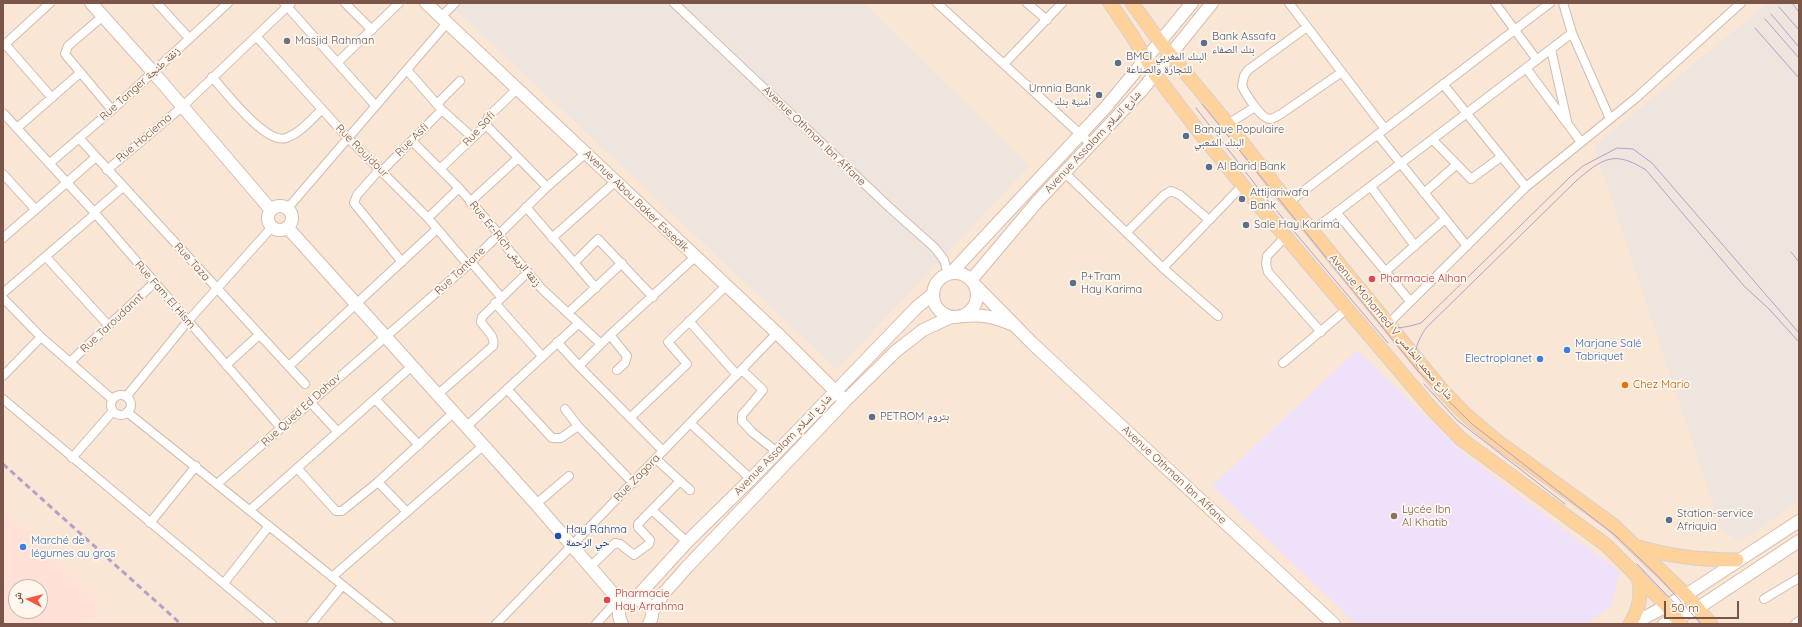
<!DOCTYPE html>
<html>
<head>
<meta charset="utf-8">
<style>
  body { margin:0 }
  #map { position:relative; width:1802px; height:627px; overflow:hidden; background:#fef2e5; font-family:Quicksand,"Noto Naskh Arabic",sans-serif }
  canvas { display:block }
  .frame { position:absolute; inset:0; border:4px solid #7b5547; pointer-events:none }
  .north { position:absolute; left:8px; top:579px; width:40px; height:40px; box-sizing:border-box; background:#fff7ed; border:1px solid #cab6ab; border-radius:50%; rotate:277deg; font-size:11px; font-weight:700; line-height:16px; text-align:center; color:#7b5547 }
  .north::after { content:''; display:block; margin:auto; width:14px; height:18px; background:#f4573e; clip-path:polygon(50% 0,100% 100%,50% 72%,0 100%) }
  .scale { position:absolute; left:1664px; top:601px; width:75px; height:18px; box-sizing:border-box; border:2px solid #7b5547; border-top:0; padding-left:5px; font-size:12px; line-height:14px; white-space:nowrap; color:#7b5547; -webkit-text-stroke:3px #fff7ed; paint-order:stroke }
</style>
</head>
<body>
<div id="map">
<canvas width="1802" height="627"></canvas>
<div class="frame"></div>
<div class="north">ش</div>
<div class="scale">50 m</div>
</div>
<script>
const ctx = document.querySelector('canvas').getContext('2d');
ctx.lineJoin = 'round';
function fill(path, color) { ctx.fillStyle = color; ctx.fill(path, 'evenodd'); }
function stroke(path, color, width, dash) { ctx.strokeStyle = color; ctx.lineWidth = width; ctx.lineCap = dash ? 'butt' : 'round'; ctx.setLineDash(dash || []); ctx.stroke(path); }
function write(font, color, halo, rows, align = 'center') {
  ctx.font = font + ' Quicksand,"Noto Naskh Arabic",sans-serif'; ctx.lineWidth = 3.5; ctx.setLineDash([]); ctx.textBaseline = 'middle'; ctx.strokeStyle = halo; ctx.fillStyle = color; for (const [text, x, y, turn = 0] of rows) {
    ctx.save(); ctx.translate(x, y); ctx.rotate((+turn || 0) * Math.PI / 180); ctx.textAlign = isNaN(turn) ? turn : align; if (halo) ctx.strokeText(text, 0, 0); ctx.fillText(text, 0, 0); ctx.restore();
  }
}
fill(new Path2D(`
  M 3,3 L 1799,3 L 1799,624 L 3,624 ZM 16,587 L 40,587 L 40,611 L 16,611 Z`), '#f9e6d5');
fill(new Path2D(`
  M 3,508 L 103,606 L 82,624 L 3,624 ZM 16,587 L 40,587 L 40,611 L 16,611 Z`), '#ffe1d8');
fill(new Path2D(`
  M 449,3 L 864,3 L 1029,166 L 837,369 Z
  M 1768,3 L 1799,3 L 1799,501 L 1740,542 L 1721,528 L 1594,146 Z`), '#eee5df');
fill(new Path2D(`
  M 1357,350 L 1467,456 L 1620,572 L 1612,605 L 1586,624 L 1356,624 L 1212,486 Z`), '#f0e1fb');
const street = new Path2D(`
  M 157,3 L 189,38
  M 284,3 L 375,105
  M 345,3 L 372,30
  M 674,3 L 889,207 L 935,248 L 944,260 L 948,274
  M 937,3 L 1091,144
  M 1027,3 L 1047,20
  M 1289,3 L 1385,129
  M 1495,3 L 1537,60
  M 1563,3 L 1572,33 L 1610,119
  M 103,16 L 68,46 L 65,54 L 112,110
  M 441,17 L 455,3
  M 1307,27 L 1248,70 L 1244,76 L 1242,86 C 1245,93 1261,119 1270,119 C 1274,119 1278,115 1281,114 L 1342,72
  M 256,36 L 347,137 L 428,218 L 468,265
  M 5,44 L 52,98
  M 3,46 L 50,3
  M 1551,49 L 1567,121
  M 338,62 L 399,3
  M 1004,64 L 1062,3
  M 1526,68 L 1581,142
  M 407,70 L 442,110 L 472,137
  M 212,77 C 225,91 266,145 286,138 C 300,133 311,120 322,109
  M 1443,84 L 1526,187
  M 437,104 L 460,81
  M 3,113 L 94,212 L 281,428
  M 1228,124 L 1255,107
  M 486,125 L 547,187
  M 17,128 L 80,73
  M 1378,135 L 1467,246
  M 79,138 L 305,384
  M 1433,140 L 1471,179 L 1501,157
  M 412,141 L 459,188 L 499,234 L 508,249 L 542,289 L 601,344
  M 50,163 L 112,110 L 228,3
  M 380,169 L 357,195 L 354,203 L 402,262
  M 440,169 L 486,125 L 488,117 L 517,89
  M 107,170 L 182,107 L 291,3
  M 382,171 L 442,110
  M 1065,173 L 1163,268 L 1218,316
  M 3,174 L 35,209
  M 1371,187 L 1415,246
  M 1424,193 L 1456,165
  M 470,202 L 518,158
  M 1289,202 L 1550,3
  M 526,207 L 596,288
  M 287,209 L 447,23
  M 94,212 L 123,187
  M 1337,213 L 1410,301
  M 428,218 L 459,188
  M 1312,231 L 1572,33
  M 1127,232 L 1164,195 L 1171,191 L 1180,195 L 1208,219
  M 1286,236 L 1267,256 L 1266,264 L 1268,272 L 1321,332
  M 3,238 L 96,157
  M 552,238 L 616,181
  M 46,257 L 108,325
  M 471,262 L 501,297
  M 575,262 L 598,239 L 653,297
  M 1163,268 L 1242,186
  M 1386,271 L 1445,219
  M 3,293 L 95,214
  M 3,298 L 41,337 L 112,399
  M 495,303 L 542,356
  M 568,313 L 622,263
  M 689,321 L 737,375
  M 1388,324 L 1526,187 L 1636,98 L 1741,3
  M 610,335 L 627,356 L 625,363 L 617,370
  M 557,342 L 579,366
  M 70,362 L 154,283
  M 1283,363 L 1347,309
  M 226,365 L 259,335
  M 289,366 L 437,229
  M 742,370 L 763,390 L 742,415 L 742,421 L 752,432 L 777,452
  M 3,376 L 41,337
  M 507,389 L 552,438 L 561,438 L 578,426
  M 437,395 L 493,346 C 496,336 485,329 481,322 L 482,317 L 528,272
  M111 405a10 10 0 1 1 20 0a10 10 0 1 1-20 0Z
  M 126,397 L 188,321 L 272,227
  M 3,399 L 272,624
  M 375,399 L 419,445
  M 310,402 L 338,432
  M 565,409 L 578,426 L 633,483
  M 127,412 L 391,624
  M 630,418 L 687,364 L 668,342 L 726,286
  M 690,423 L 751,479
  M 466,427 L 579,323
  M 663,451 L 579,366 L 610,335 L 695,257
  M 72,458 L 113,411
  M 656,459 L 690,490
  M 298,469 L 336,511 L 342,511 L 378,482 L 453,413
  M 378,482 L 407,512
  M 217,484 L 468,265 L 547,187 L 586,153
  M 536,504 L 569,476
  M 250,510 L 411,367
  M 652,510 L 687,542
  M 150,523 L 196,466
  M 590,567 L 615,543 L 620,544 L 634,555 L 649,544 L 650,540 L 638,527 L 638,524 L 680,481
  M 332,577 L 483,446
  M 224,583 L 269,526
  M 1764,599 L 1799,578
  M 311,624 L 342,586
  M 496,624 L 777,333
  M 596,624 L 618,600
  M 1795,624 L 1799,621`);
const secondary = new Path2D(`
  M 91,3 L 153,72 L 271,210
  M 426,3 L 777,333 L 845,401
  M268 218a12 12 0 1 1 24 0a12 12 0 1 1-24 0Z
  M 287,227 L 536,504 L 623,605
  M933 295a22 22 0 1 1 44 0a22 22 0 1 1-44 0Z
  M 951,273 L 1106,107 L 1192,3
  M 972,279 L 1037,202 L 1142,90 L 1212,3
  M 976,286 L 1032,343 L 1334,624
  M 964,316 C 982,314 994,317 1011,324
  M 635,599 L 687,542 L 751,479 L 917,307 L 933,294
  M 652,612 L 664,593 L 687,567 L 845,401 L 896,351 L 923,330 L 951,317
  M 622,624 C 605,591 666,593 649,624
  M 1633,624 L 1686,595 L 1799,521
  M 1664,624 L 1698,608 L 1799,541`);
const primary = new Path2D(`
  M 1110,3 L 1133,37 L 1155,74 L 1200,133 L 1257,203 L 1432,409 L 1461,439 L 1606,545 L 1666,605 L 1681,624
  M 1132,3 L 1160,42 L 1228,124 L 1278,189 L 1442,390 L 1465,414 L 1497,441 L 1612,524 L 1686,595 L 1711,624
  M 1639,547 C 1671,557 1703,560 1737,560
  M 1630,624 C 1640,608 1642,594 1638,576`);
stroke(street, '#d4bbac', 10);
stroke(secondary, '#dabcab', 14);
stroke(primary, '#dacfcb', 15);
stroke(street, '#fff', 8);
stroke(secondary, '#fff', 12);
stroke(primary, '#ffd29b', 13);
stroke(new Path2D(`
  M 1792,3 L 1799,12
  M 1779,7 L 1799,30
  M 1771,14 L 1799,47
  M 1765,19 L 1799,58
  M 1755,28 L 1799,78
  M 1202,104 L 1418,371 L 1472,424 L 1616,536 L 1659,577 L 1701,624
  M 1196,108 L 1265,197 L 1388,343
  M 1791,252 L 1799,262
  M 1381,326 C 1395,330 1408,327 1421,323 L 1570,177 L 1583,166 L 1617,148 L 1633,149 L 1652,163 L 1799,333
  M 1418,369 C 1411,355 1418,340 1426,328 L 1576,181 C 1603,158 1614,150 1646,170 L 1744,286 L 1769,309 L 1799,342
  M 1424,384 L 1457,420 L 1565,504
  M 1637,564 L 1683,612`), '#b4a1ca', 1);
stroke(new Path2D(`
  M 3,464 L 181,624`), '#b4a1ca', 3, [6, 4]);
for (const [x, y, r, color] of [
  [287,41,4,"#6b7280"],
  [1204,43,4,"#5c6f8a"],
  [1118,63,4,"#5c6f8a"],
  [1099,95,4,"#5c6f8a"],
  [1186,136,4,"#5c6f8a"],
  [1209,167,4,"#5c6f8a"],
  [1242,199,4,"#5c6f8a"],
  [1246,225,4,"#5c6f8a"],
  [1372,279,4,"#e0444e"],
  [1073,283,4,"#5c6f8a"],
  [1567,350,4,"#3f7fe0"],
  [1540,359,4,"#3f7fe0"],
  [1625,385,4,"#e8710a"],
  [872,417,4,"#5c6f8a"],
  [1394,516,4,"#8d6e63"],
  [1669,520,4,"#5c6f8a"],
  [558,536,4,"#1a4fb4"],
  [23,547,4,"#3f7fe0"],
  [607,600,4,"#e0444e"]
]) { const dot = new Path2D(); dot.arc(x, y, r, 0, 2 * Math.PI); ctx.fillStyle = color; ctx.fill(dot); stroke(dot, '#fff7ed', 1.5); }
write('11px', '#4e5e75', '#fff7ed', [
  ["Bank Assafa",1212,37],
  ["بنك الصفاء",1212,50],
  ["BMCI البنك المغربي",1126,57],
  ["للتجارة والصناعة",1126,70],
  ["Umnia Bank",1091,89,"right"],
  ["أمنية بنك",1091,102,"right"],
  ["Banque Populaire",1194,130],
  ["البنك الشعبي",1194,143],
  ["Al Barid Bank",1217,167],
  ["Attijariwafa",1250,193],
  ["Bank",1250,206],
  ["Sale Hay Karima",1254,225],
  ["P+Tram",1081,277],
  ["Hay Karima",1081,290],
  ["PETROM بتروم",880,417],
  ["Station-service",1677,514],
  ["Afriquia",1677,527]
], 'left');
write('11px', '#5b616d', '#fff7ed', [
  ["Masjid Rahman",295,41]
], 'left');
write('11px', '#7b5547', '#fff7ed', [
  ["Rue Tanger زنقة طنجة",140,84,-42],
  ["Rue Safi",479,129,-48],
  ["Avenue Othman Ibn Affane",814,136,44],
  ["Rue Hociema",144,138,-40],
  ["Rue Asfi",412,140,-45],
  ["Avenue Assalam شارع السلام",1093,142,-47],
  ["Rue Roujdour",362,151,45],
  ["Avenue Abou Baker Essedik",636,201,44],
  ["Rue Er-Rich زنقة الريش",505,244,51],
  ["Rue Taza",192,262,48],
  ["Rue Tantane",460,271,-43],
  ["Rue Fam El Hism",165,295,49],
  ["Rue Taroudannt",112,323,-43],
  ["Avenue Mohamed V شارع محمد الخامس",1391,327,50],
  ["Rue Qued Ed Dahav",301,410,-42],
  ["Avenue Assalam شارع السلام",783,445,-46],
  ["Avenue Othman Ibn Affane",1174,475,43],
  ["Rue Zagora",637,478,-46]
]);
write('11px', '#be3a42', '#fff7ed', [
  ["Pharmacie Alhan",1380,279],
  ["Pharmacie",615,594],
  ["Hay Arrahma",615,607]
], 'left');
write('11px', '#366cbe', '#fff7ed', [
  ["Marjane Salé",1575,344],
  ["Tabriquet",1575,357],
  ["Electroplanet",1532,359,"right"],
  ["Marché de",31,541],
  ["légumes au gros",31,554]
], 'left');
write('11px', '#c56008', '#fff7ed', [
  ["Chez Mario",1633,385]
], 'left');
write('11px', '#785e54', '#fff7ed', [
  ["Lycée Ibn",1402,510],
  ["Al Khatib",1402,523]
], 'left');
write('11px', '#164399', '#fff7ed', [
  ["Hay Rahma",566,530],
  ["حي الرحمة",566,543]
], 'left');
</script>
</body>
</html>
